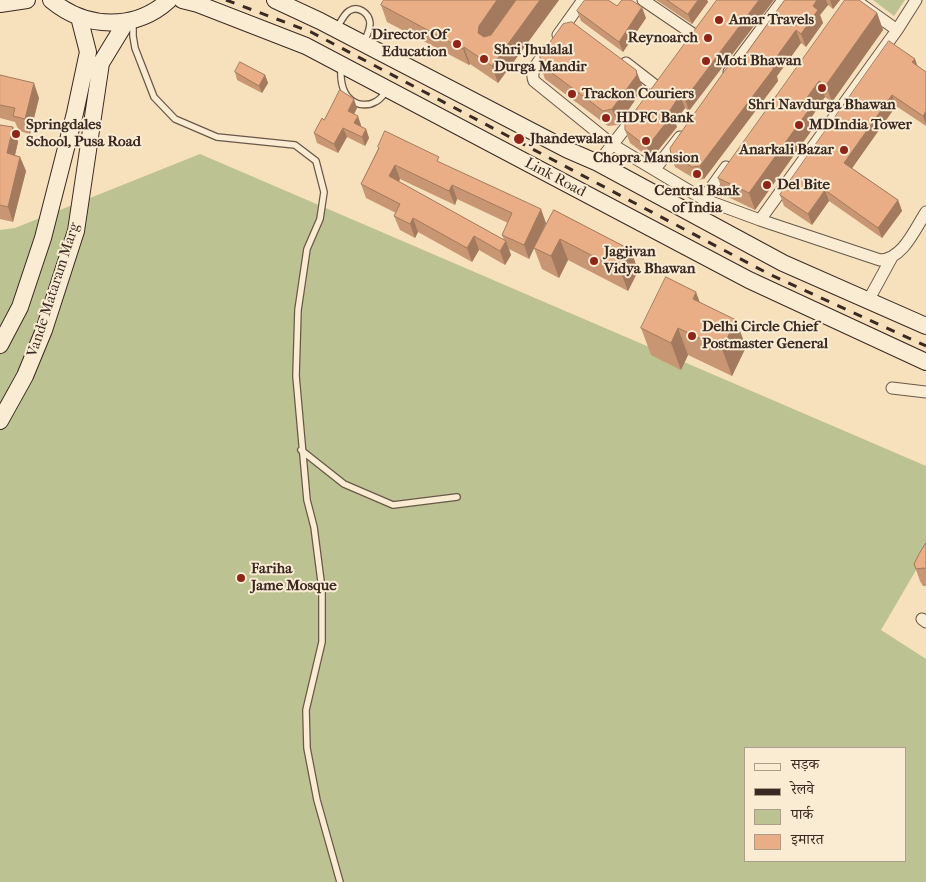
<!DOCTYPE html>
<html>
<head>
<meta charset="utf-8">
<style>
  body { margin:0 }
  #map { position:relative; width:926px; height:882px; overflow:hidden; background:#f7e0bc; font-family:"IM FELL French Canon","Noto Serif Devanagari",serif }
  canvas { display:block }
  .legend { position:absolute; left:744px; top:747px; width:162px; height:115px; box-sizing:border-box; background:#faebd3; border:1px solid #ad9d8d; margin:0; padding:6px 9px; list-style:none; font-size:15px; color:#3a2923 }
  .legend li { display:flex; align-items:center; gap:10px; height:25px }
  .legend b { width:25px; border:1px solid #ad9d8d }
</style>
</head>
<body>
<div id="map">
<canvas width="926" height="882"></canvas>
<ul class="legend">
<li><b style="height:6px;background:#faebd3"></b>सड़क</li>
<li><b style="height:6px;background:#3a2923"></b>रेलवे</li>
<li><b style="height:14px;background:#bcc291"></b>पार्क</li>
<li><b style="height:14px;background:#e9ae86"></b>इमारत</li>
</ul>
</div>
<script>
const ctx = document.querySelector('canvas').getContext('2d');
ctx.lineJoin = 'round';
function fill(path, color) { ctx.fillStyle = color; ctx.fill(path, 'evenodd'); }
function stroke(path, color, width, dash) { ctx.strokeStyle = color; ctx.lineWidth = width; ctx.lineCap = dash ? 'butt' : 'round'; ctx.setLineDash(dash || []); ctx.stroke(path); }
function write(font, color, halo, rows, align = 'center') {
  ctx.font = font + ' "IM FELL French Canon",serif'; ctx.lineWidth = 4; ctx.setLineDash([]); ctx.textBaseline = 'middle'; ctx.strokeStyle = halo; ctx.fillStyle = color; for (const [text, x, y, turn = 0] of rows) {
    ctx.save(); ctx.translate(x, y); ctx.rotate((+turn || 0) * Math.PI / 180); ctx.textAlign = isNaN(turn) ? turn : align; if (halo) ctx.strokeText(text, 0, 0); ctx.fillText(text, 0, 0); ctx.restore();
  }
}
fill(new Path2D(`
  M 873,0 L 905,0 L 894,16 Z
  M 200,154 L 926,466 L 926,553 L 881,630 L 926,659 L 926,882 L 0,882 L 0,230 L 15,228 ZM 745,748 L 905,748 L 905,861 L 745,861 Z`), '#bcc291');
const lane = new Path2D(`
  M 133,20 L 133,36 L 135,48 L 154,97 L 175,119 L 217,137 L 295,145 L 316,161 L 324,192 L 320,219 L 307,249 L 298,310 L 296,376 L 307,500 L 314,527 L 322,589 L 322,642 L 306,710 L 307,748 L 317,800 L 340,882
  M 337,28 C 340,23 344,14 349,11 C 358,5 369,13 370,23 C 370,30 366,37 364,43
  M 341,67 C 340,82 343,99 359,104 C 364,105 370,105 375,102 C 380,100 383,95 387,91
  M 301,450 L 344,484 L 393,505 L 457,497`);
const street = new Path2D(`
  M 643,0 L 696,36
  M 897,30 L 916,0
  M 558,35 L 583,0
  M 547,50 C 541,59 529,70 534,81 L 613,145 L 703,199 L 760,220 L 880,260 C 903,259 915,229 926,212
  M 626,63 L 657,87
  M 729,72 L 783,0
  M 598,163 L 634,117
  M 655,169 L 680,137
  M 703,199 L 726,167
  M 760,220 L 897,30 L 855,0
  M 868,301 L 892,257
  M 892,388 L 926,392
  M 922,619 L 926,622`);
const secondary = new Path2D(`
  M 51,0 C 86,29 135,31 169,0
  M 182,0 L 198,4 L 306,46 L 749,280 L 926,362
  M 275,0 L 320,21 L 568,150 L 598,163 L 783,263 L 926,326
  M 0,4 L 27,0
  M 0,345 L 20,307 L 43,238 L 75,113 L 88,52 L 79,17
  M 0,421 L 25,376 L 44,330 L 76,231 L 101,63 L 126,22`);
stroke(lane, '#695749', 8);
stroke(street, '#695749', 13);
stroke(secondary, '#3a2923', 18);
stroke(lane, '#faebd3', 5.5);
stroke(street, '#faebd3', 11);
stroke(secondary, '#faebd3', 16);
stroke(new Path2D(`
  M 226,0 L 311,32 L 769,274 L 926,346`), '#3a2923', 3, [9, 9]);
fill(new Path2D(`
  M 516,0 L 559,0 L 498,83 L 470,64 L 469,65 L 387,22 L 381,5 Z
  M 656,0 L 707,0 L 708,2 L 692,24 Z
  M 717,0 L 689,111 L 685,108 L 675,122 L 677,127 L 651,159 L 630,143 L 625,130 Z
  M 785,0 L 840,0 L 833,9 L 828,5 L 820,15 L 823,23 L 806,47 L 801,43 L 777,76 L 778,81 L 704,179 L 697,180 L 675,167 L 671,155 Z
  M 609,1 L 617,6 L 646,18 L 623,52 L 581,21 L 577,11 Z
  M 877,13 L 883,30 L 832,102 L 825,97 L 811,118 L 814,127 L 755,210 L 724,195 L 718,178 Z
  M 540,64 L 642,85 L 642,90 L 618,125 L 608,126 L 545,79 Z
  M 917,66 L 926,72 L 926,126 L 896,106 L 852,168 L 898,200 L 902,211 L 882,238 L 829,201 L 812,225 L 784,206 L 780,195 Z
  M 235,72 L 265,75 L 268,83 L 262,93 L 237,80 Z
  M 0,75 L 39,98 L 30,134 L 19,131 L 15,122 L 0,118 Z
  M 357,108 L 354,114 L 361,125 L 361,127 L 366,129 L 369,138 L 365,146 L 347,137 L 338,153 L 317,143 L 314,133 L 324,120 Z
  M 0,125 L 13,127 L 18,142 L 15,155 L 20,157 L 26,171 L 13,222 L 0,219 Z
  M 378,147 L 441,163 L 546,223 L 535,247 L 554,210 L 631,250 L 638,271 L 628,291 L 568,260 L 559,278 L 542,269 L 534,248 L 529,259 L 509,249 L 511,255 L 505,265 L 479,250 L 472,262 L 418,232 L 415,238 L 400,230 L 394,216 L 396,213 L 366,198 L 361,184 L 378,149 ZM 400,179 L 455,205 L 457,199 L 508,223 L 502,235 L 504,240 L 399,182 Z
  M 700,302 L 746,347 L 732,376 L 688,355 L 681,370 L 651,355 L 641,328 Z
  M 926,543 L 926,586 L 923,586 L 920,581 L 914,564 Z`), '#c89673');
fill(new Path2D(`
  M 497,0 L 516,0 L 484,50 L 478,33 L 479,26 Z
  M 540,0 L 559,0 L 498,83 L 492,66 Z
  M 698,0 L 707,0 L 708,2 L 692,24 L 688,14 Z
  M 759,0 L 774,0 L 689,111 L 685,99 Z
  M 817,0 L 826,0 L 828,5 L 820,15 L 823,23 L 806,47 L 801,34 L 813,6 Z
  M 830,0 L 840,0 L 833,9 Z
  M 642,7 L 646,18 L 623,52 L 619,42 Z
  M 877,13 L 883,30 L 832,102 L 826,85 Z
  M 796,30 L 801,43 L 777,76 L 778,81 L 704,179 L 700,166 L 770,66 Z
  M 464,47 L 470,64 L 469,65 L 463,49 Z
  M 915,59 L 919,70 L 912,62 Z
  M 636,70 L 642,85 L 642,90 L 618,125 L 612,109 Z
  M 265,75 L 268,83 L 262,93 L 259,86 Z
  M 819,81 L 825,97 L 811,118 L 814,127 L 755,210 L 749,193 L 801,106 Z
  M 34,83 L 39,98 L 30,134 L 25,119 Z
  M 680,95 L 685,108 L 675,122 L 677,127 L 651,159 L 647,147 L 669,112 Z
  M 892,95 L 896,106 L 848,174 L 844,163 Z
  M 354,99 L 357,108 L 351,120 L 348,111 Z
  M 926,111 L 926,125 L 923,116 Z
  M 358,116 L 361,125 L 357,132 L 354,123 Z
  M 13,127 L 18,142 L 12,168 L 7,153 Z
  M 343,128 L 347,137 L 338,153 L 334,144 Z
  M 366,129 L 369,138 L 365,146 L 362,137 Z
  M 20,157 L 26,171 L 13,222 L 8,207 Z
  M 395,165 L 400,179 L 394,190 L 389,176 Z
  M 452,185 L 457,199 L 455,205 L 449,191 Z
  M 825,190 L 829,201 L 812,225 L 808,214 Z
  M 898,200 L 902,211 L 882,238 L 878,228 Z
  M 541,209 L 546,223 L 529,259 L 524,245 Z
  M 413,218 L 418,232 L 415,238 L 410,224 Z
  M 474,236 L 479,250 L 472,262 L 467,248 Z
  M 560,239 L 568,260 L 559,278 L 551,256 Z
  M 506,241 L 511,255 L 505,265 L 500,251 Z
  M 631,250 L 638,271 L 628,291 L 620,270 Z
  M 696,292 L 706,319 L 693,299 Z
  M 736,320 L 746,347 L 732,376 L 722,349 Z
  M 678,328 L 688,355 L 681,370 L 671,343 Z`), '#a37a5e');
const building = new Path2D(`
  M 384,0 L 497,0 L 479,26 L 478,33 L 484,37 L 491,35 L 516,0 L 540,0 L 492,66 L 464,47 L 463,49 L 381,5 Z
  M 585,0 L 608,0 L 617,6 L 622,0 L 631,0 L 642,7 L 619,42 L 577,11 Z
  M 667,0 L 698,0 L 688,14 Z
  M 717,0 L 759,0 L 685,99 L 680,95 L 669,112 L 673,114 L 647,147 L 625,130 L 625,125 Z
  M 785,0 L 817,0 L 813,6 L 818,10 L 801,34 L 796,30 L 770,66 L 774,68 L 700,166 L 692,167 L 671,155 L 670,148 L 733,59 L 739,63 Z
  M 845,0 L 859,0 L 877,13 L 826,85 L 819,81 L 801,106 L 808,111 L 749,193 L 718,178 Z
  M 572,22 L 636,70 L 637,75 L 612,109 L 603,111 L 540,64 L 540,56 L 563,24 Z
  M 889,41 L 915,59 L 912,62 L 926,72 L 926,111 L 923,116 L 892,95 L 844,163 L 898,200 L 878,228 L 825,190 L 808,214 L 780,195 Z
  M 240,62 L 265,75 L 259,86 L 235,72 Z
  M 0,75 L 34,83 L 25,119 L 13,116 L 15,108 L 0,105 Z
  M 340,90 L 354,99 L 348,111 L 358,116 L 354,123 L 366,129 L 362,137 L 343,128 L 334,144 L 314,133 L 322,118 L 324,120 Z
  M 0,125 L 13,127 L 7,153 L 20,157 L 8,207 L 0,205 Z
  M 385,131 L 439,157 L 437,161 L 541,209 L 524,245 L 502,235 L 512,213 L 452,185 L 449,191 L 395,165 L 389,176 L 506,241 L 500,251 L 474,236 L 467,248 L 413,218 L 410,224 L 394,216 L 400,204 L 361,184 L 379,148 L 378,147 Z
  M 554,210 L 631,250 L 620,270 L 560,239 L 551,256 L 534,248 Z
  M 666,277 L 696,292 L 693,299 L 736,320 L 722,349 L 678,328 L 671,343 L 641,328 Z
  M 926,543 L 926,569 L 924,568 L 916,569 L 914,564 L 919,554 Z`);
fill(building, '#e9ae86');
stroke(building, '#a37a5e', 1);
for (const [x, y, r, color] of [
  [719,20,5,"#8f2418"],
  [708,38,5,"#8f2418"],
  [457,44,5,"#8f2418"],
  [484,59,5,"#8f2418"],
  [706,61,5,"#8f2418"],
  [822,88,5,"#8f2418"],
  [572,94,5,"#8f2418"],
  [606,118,5,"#8f2418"],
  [799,125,5,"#8f2418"],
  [16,134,5,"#8f2418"],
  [519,139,6,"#8f2418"],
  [646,141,5,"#8f2418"],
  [844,150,5,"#8f2418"],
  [697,174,5,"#8f2418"],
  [767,185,5,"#8f2418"],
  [594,261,5,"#8f2418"],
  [692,336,5,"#8f2418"],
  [241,578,5,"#8f2418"]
]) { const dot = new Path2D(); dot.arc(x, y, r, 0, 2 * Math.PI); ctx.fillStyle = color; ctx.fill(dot); stroke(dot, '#faebd3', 2); }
write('bold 15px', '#3a2923', '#faebd3', [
  ["Amar Travels",729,20],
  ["Director Of",447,35,"right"],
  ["Education",447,52,"right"],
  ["Reynoarch",698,38,"right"],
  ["Shri Jhulalal",494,50],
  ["Durga Mandir",494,67],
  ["Moti Bhawan",716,61],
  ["Trackon Couriers",582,94],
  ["Shri Navdurga Bhawan",822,105,"center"],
  ["HDFC Bank",616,118],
  ["Springdales",26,125],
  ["School, Pusa Road",26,142],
  ["MDIndia Tower",809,125],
  ["Jhandewalan",530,139],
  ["Anarkali Bazar",834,150,"right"],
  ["Chopra Mansion",646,158,"center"],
  ["Del Bite",777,185],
  ["Central Bank",697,191,"center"],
  ["of India",697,208,"center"],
  ["Jagjivan",604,252],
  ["Vidya Bhawan",604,269],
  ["Delhi Circle Chief",702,327],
  ["Postmaster General",702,344],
  ["Fariha",251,569],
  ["Jame Mosque",251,586]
], 'left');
write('15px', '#3a2923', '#faebd3', [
  ["Link Road",555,178,28],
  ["Vande Mataram Marg",54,290,-72]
]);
</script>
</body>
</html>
